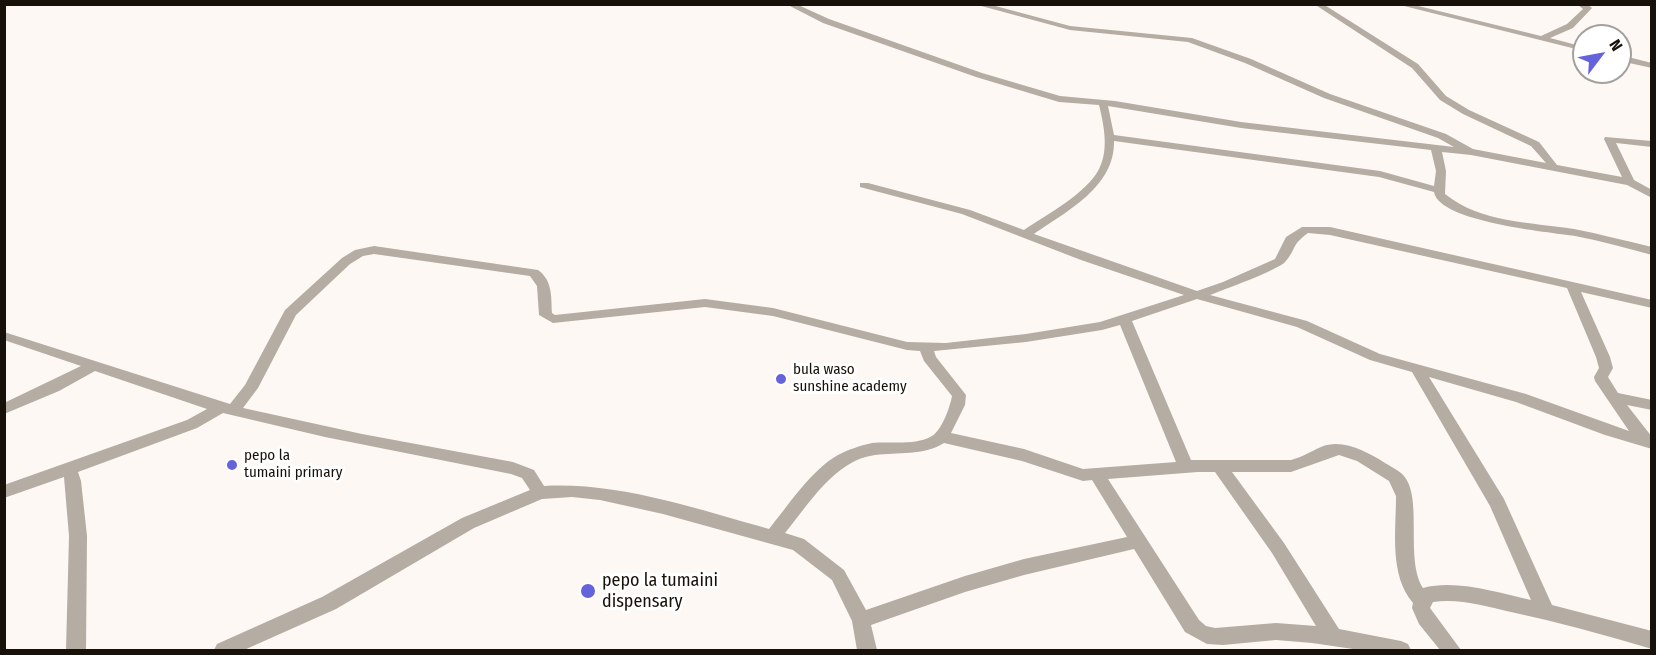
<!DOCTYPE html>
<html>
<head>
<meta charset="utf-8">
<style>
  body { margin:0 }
  #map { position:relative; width:1656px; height:655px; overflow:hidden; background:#fdf8f4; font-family:"Fira Sans Condensed",sans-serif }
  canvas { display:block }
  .frame { position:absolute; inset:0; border:6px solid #181109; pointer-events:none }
  .north { position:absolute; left:1572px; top:24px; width:60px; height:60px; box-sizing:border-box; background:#fff; border:2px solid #a3a09d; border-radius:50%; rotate:58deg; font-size:16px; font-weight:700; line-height:24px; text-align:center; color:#181109 }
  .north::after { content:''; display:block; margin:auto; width:21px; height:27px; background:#6563dc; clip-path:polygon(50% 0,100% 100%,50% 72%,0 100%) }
</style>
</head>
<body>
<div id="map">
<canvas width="1656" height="655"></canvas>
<div class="frame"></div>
<div class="north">N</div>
</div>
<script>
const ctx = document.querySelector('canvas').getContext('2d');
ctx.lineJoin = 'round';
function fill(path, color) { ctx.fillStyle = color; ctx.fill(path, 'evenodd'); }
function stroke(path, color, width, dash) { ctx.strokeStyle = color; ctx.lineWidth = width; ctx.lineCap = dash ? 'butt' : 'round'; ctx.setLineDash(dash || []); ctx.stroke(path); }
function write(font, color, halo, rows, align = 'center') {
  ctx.font = font + ' "Fira Sans Condensed",sans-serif'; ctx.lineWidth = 6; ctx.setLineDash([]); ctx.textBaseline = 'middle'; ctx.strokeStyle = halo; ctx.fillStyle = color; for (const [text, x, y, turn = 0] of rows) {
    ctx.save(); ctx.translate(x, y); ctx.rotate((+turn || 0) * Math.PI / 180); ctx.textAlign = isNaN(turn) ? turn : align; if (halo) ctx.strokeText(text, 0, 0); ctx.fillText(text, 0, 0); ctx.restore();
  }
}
fill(new Path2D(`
  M 786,4 L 796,4 L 829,19 L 982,73 L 1060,96 L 1115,101 L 1241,122 L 1454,147 L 1438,138 L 1324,98 L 1245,63 L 1188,42 L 1070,30 L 974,4 L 988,4 L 1070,26 L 1192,38 L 1251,59 L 1330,94 L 1446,134 L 1473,149 L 1546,163 L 1531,146 L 1463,114 L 1440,100 L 1412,68 L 1314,4 L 1323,4 L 1418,64 L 1446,96 L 1469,110 L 1539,142 L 1557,165 L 1622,177 L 1604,139 L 1605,137 L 1652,141 L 1652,147 L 1616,143 L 1634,180 L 1652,190 L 1652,198 L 1627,185 L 1471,155 L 1442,152 L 1446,171 L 1445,194 C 1481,223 1530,222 1574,229 C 1600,234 1626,241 1652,247 L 1652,255 C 1626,248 1601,241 1575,236 C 1549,232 1439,222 1434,192 L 1379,177 L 1114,141 C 1115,187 1067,211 1034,234 L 1197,291 L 1223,282 L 1275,259 L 1286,237 L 1302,227 L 1330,227 L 1652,300 L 1652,308 L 1581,292 L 1610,357 L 1613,368 L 1608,377 L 1618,393 L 1652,400 L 1652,410 L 1627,405 L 1652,437 L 1652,449 L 1605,435 L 1516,402 L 1429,377 L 1504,499 L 1552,605 L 1652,631 L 1652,649 C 1605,635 1558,622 1511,612 C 1486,606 1458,598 1433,602 L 1430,608 L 1461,650 L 1440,650 L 1419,624 L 1412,608 L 1413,603 C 1389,575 1396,531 1396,496 L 1389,481 L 1357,461 L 1339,455 L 1291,472 L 1232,472 L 1284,543 L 1339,629 L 1401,641 L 1408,644 L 1411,650 L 1360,650 L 1312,643 L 1276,640 L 1223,645 L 1207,644 L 1185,632 L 1134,549 L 1024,575 L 965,592 L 871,625 L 877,650 L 857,650 L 852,621 L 832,580 L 793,550 L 663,514 L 600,500 L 572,497 L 542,499 L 474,528 L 336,609 L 244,650 L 214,650 L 217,644 L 322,597 L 462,518 L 530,490 L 522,478 L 511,474 L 325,437 L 223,413 L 197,428 L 78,472 L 81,481 L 87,536 L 86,650 L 66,650 L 69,536 L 64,477 L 4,498 L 4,485 L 187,420 L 207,409 L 95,371 L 59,391 L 4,414 L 4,403 L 81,366 L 4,340 L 4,332 L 230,404 L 245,385 L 285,310 L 342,258 L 355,250 L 374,246 L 538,270 C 553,281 551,297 552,313 L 555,315 L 705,299 L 773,308 L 907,342 L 946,343 L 1026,334 L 1100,322 L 1184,295 L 1081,260 L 962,214 L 860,187 L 860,183 L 868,183 L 970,210 L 1024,230 C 1046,215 1087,193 1099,169 C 1109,150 1104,125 1099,105 L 1059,102 L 976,77 L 823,23 ZM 1108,106 L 1241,128 L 1431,150 L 1436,171 L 1434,186 L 1380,171 L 1114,135 ZM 1308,233 L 1330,235 L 1567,288 L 1596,357 L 1599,368 L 1594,377 L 1595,381 L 1629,431 L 1526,394 L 1380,354 L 1307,321 L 1210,295 C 1223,290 1278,270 1285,262 C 1297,249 1290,246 1308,233 ZM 374,254 L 530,276 L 537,286 L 539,315 L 553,323 L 705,307 L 773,316 L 907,350 L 920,351 L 924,361 L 952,396 C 950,407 942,430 932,436 C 915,446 891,441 872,443 C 862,445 847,450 838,455 C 812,469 787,507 769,529 C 696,509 620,482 544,486 L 534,470 L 513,462 L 362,434 L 243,408 L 258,388 L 296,315 L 350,264 L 363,256 ZM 1197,299 L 1297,327 L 1370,360 L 1412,372 L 1490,506 L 1531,600 C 1498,593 1457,579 1423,588 C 1404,558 1425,493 1401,473 C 1396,469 1390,466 1385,463 C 1367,452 1343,438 1321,447 C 1310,452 1302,457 1291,460 L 1191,460 L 1132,321 ZM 1120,325 L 1176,462 L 1083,469 L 1024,449 L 951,433 L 965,405 L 966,395 L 936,357 L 934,351 L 1026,342 L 1102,330 ZM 944,443 L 1022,461 L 1083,481 L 1092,480 L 1127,537 L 1024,559 L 965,576 L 866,610 L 844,570 L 804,539 L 785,533 C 809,504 835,460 875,455 C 898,452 923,456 944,443 ZM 1198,472 L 1215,472 L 1272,553 L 1316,626 L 1276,623 L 1215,628 L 1206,626 L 1199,620 L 1108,479 Z
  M 1396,4 L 1410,4 L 1541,36 L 1567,24 L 1583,9 L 1577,4 L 1587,4 L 1592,8 L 1573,28 L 1550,38 L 1584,47 L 1584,51 Z
  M 1620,55 L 1652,63 L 1652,68 L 1620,61 Z`), '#b5aca3');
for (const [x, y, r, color] of [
  [781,379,6,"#6563dc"],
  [232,465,6,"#6563dc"],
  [588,591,8,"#6563dc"]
]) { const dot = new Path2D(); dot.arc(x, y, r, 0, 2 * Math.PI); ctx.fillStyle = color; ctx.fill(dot); stroke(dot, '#fff', 2); }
write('15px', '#181109', '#fff', [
  ["bula waso",793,370],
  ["sunshine academy",793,387],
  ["pepo la",244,456],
  ["tumaini primary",244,473]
], 'left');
write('18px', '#181109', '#fff', [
  ["pepo la tumaini",602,581],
  ["dispensary",602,602]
], 'left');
</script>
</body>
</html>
